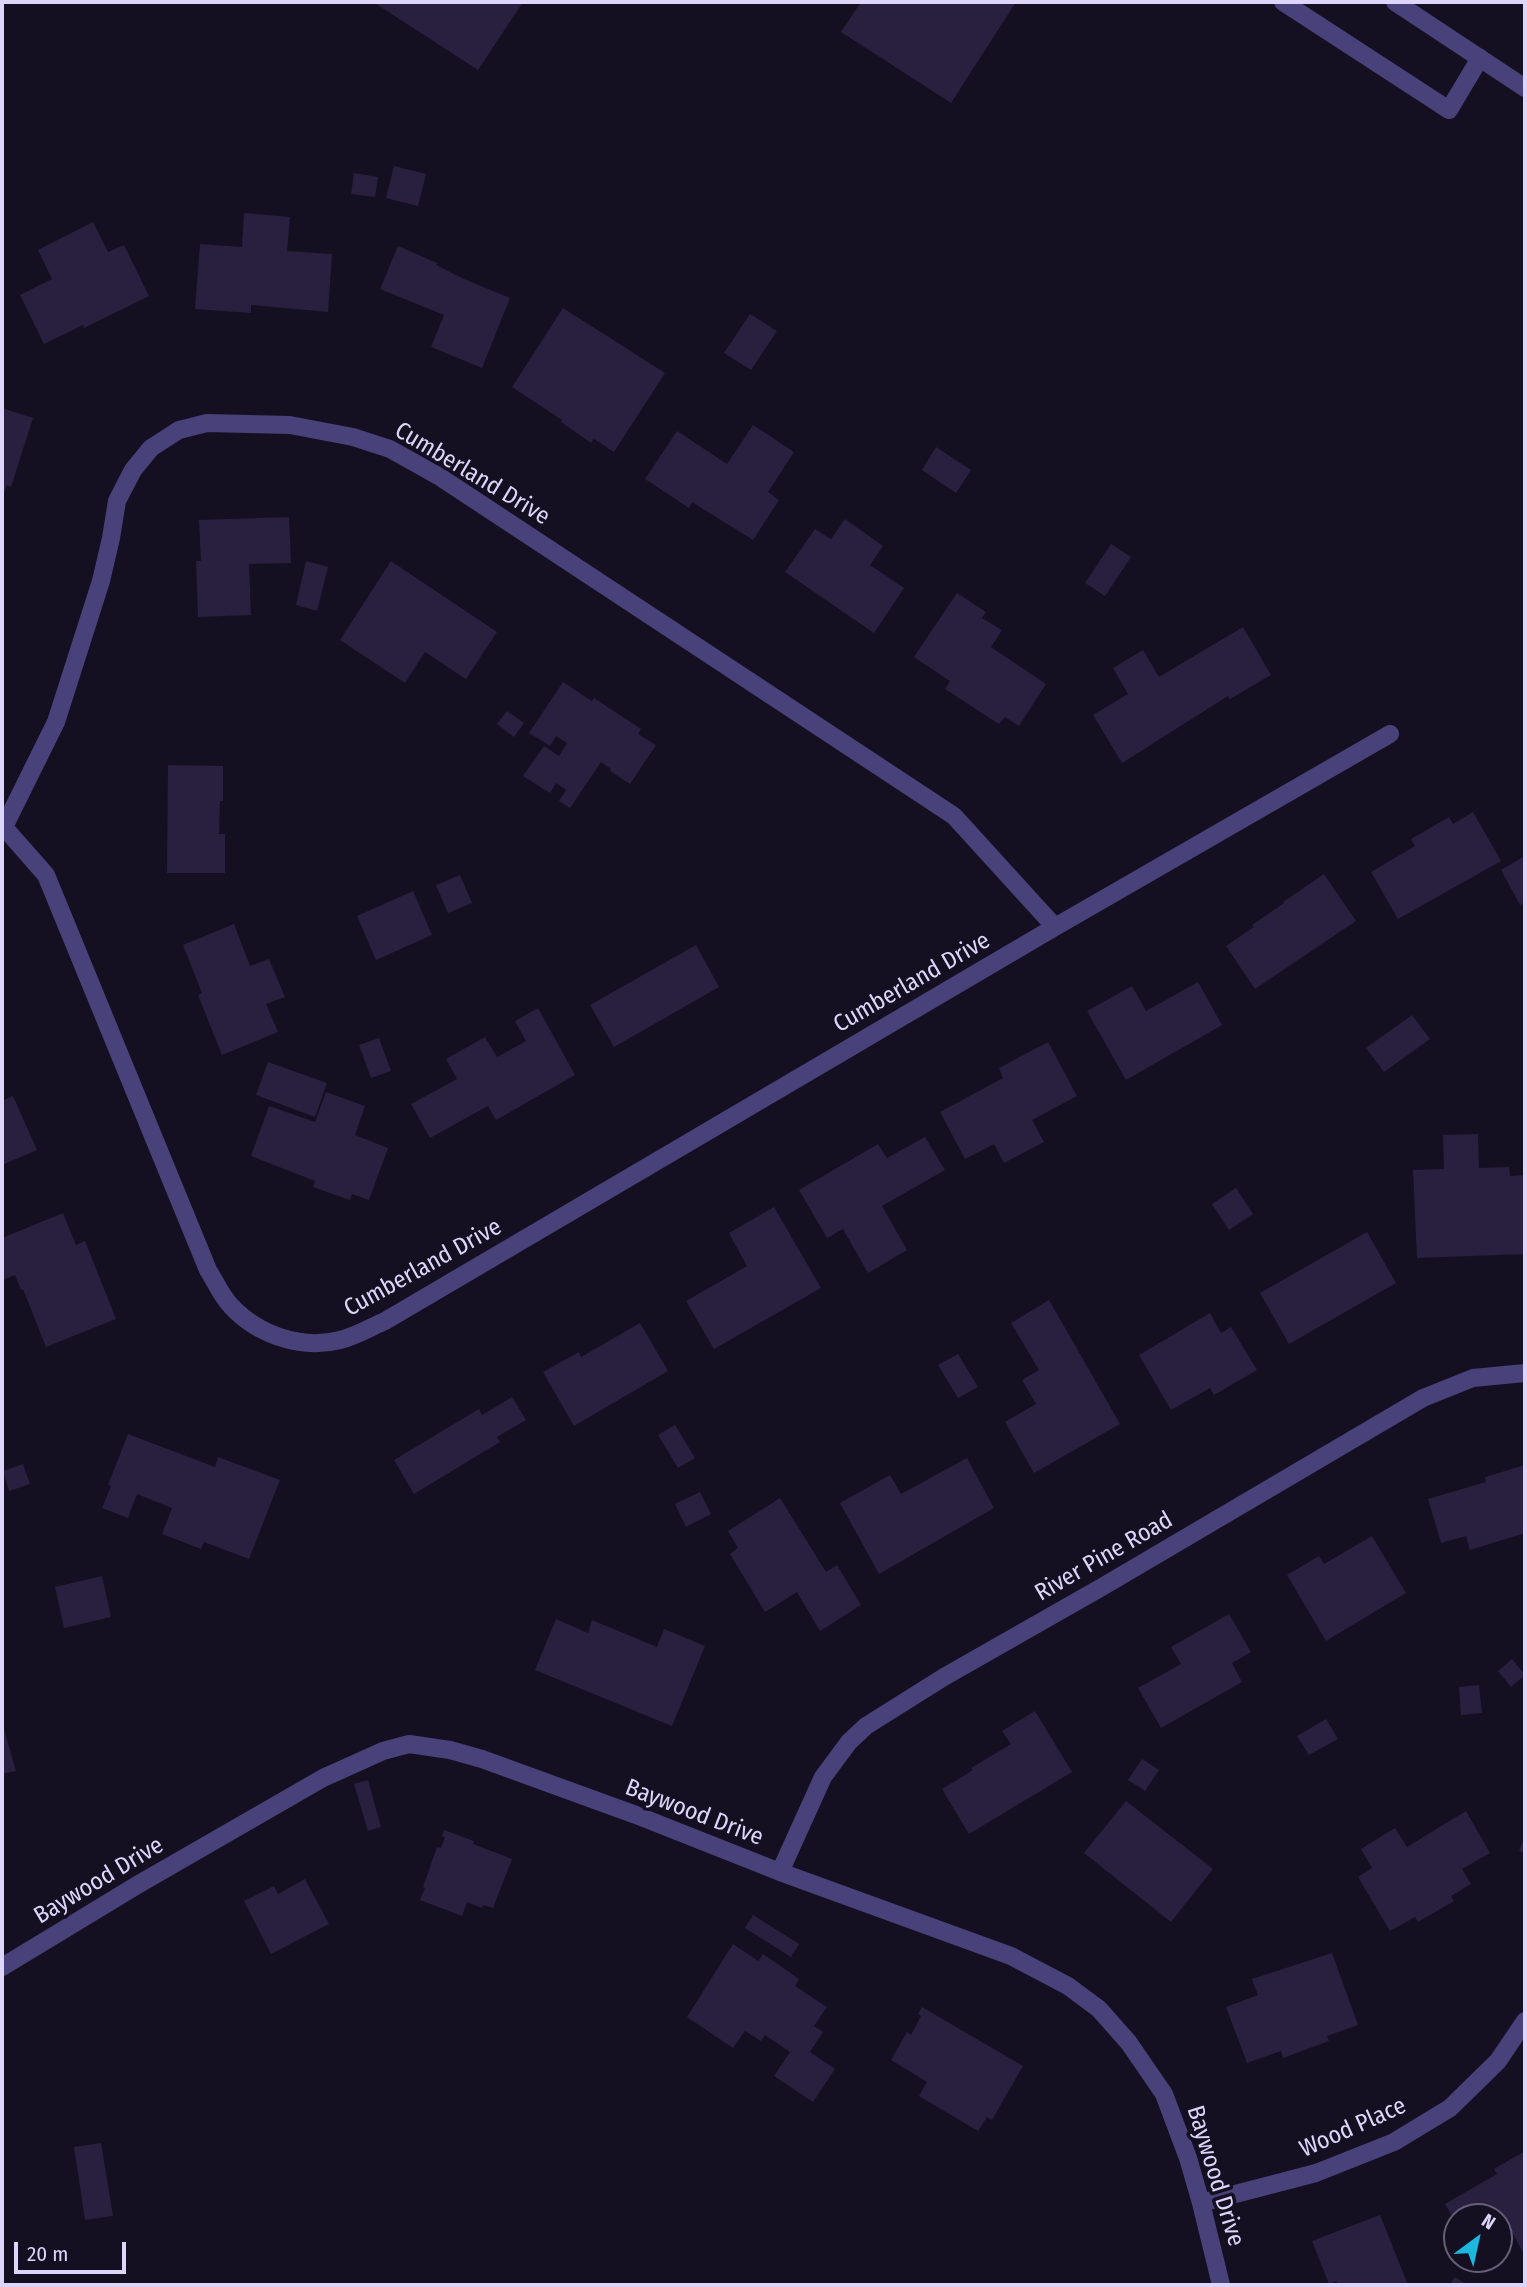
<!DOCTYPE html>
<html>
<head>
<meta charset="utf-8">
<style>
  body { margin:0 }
  #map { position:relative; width:1527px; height:2287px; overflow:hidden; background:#151021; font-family:"Fira Sans Condensed",sans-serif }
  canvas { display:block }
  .frame { position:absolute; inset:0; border:4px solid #ddd5fa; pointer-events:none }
  .north { position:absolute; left:1443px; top:2203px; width:70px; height:70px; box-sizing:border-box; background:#151021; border:2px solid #655f78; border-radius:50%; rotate:33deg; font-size:19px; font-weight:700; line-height:28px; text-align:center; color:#ddd5fa }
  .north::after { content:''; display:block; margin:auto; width:24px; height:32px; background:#1cb7df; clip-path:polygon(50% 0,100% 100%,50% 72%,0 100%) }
  .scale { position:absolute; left:14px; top:2242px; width:112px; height:32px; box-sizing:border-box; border:4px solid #ddd5fa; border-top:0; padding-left:9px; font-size:21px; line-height:24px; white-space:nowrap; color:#ddd5fa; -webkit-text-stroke:5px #151021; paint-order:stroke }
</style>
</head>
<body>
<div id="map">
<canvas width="1527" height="2287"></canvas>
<div class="frame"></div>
<div class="north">N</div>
<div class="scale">20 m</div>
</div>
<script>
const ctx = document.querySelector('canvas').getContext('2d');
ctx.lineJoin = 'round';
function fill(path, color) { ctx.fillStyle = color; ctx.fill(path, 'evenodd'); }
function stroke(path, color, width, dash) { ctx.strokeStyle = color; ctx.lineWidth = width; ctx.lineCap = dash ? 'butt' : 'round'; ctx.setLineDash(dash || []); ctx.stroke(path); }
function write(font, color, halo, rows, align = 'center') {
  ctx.font = font + ' "Fira Sans Condensed",sans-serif'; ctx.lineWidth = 7; ctx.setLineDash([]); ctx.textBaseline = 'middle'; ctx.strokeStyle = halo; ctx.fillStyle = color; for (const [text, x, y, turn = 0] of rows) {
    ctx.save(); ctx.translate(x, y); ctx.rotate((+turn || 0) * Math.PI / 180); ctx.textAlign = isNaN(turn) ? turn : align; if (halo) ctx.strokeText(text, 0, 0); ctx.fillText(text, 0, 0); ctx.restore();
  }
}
fill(new Path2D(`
  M 373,2 L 523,2 L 478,70 Z
  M 861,2 L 1016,2 L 951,103 L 841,32 Z
  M 394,166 L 426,174 L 418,206 L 386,198 Z
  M 354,173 L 378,177 L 375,197 L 351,194 Z
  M 244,213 L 290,217 L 287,251 L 332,254 L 328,312 L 251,305 L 251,313 L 195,309 L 200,244 L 242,247 Z
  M 93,222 L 108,252 L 124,245 L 149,296 L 84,328 L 83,325 L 44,344 L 20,295 L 52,279 L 38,250 Z
  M 398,246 L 437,263 L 436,265 L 464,279 L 510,298 L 482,368 L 431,347 L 444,315 L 380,289 Z
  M 563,308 L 665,373 L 614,452 L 594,439 L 591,443 L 561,422 L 562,420 L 512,387 Z
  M 750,314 L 777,331 L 751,370 L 724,353 Z
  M 2,408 L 33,418 L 11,487 L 7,485 L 2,499 Z
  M 753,425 L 794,452 L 768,492 L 779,500 L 753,540 L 692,502 L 689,508 L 645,479 L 677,431 L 727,464 Z
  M 936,447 L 971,470 L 956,493 L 922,470 Z
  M 289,517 L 291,563 L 249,564 L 251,615 L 198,617 L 196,561 L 201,561 L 199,520 Z
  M 845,519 L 883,546 L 870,565 L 904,588 L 874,633 L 785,572 L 815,529 L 831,539 Z
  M 1111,544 L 1131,557 L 1105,596 L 1085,583 Z
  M 306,561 L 328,567 L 317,611 L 296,605 Z
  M 391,561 L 497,632 L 466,679 L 425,652 L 405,683 L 340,640 Z
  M 957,593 L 986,612 L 982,618 L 1002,630 L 991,647 L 1046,684 L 1019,726 L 1005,717 L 999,724 L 945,689 L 950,681 L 914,657 Z
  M 1243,627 L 1271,675 L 1230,699 L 1228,696 L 1122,763 L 1093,715 L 1128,694 L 1113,668 L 1143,650 L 1159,677 Z
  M 563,682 L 592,701 L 594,698 L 641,729 L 638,734 L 656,745 L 630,784 L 610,771 L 611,769 L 601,762 L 570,808 L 559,801 L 566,790 L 556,783 L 550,793 L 523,776 L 544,746 L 559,756 L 567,743 L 556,736 L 550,746 L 529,733 Z
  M 507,711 L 524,723 L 514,737 L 497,724 Z
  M 168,765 L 223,766 L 223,801 L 220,801 L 219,834 L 225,834 L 225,873 L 167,873 Z
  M 1473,812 L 1501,861 L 1398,919 L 1371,872 L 1415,846 L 1411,839 L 1449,817 L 1453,824 Z
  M 1525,856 L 1525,902 L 1520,905 L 1501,870 Z
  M 1324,874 L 1356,921 L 1255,989 L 1226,946 L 1254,927 L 1252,925 L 1284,903 L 1283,902 Z
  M 460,875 L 472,903 L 448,913 L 436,885 Z
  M 413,891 L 432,935 L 376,960 L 357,916 Z
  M 234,924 L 250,966 L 269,959 L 285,997 L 266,1004 L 278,1032 L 222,1055 L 198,995 L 202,993 L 183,945 Z
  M 696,945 L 719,987 L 614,1047 L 590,1005 Z
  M 1198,982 L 1222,1025 L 1126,1080 L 1087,1011 L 1132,986 L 1146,1011 Z
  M 538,1008 L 575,1075 L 496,1120 L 488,1106 L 430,1138 L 411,1104 L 457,1079 L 446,1059 L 485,1037 L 497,1057 L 526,1041 L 515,1021 Z
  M 1412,1015 L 1430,1039 L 1384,1072 L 1366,1048 Z
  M 379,1038 L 391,1071 L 371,1078 L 359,1045 Z
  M 1048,1042 L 1077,1096 L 1032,1120 L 1044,1142 L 1004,1163 L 994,1144 L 965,1159 L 940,1112 L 1003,1078 L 999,1068 Z
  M 268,1062 L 327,1083 L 315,1117 L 256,1095 Z
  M 326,1092 L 365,1106 L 355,1135 L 388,1148 L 369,1200 L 352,1194 L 350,1200 L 313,1187 L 315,1181 L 251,1156 L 269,1106 L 315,1122 Z
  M 13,1096 L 37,1150 L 2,1165 L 2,1101 Z
  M 1478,1134 L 1479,1168 L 1509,1167 L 1510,1176 L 1525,1175 L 1525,1254 L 1417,1258 L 1413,1170 L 1444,1169 L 1443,1135 Z
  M 925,1137 L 945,1170 L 882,1206 L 907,1250 L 868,1273 L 843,1229 L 827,1238 L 799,1190 L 878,1144 L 887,1158 Z
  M 1236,1188 L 1253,1214 L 1229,1230 L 1212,1204 Z
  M 774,1207 L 821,1288 L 714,1349 L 686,1301 L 747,1266 L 729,1233 Z
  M 63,1213 L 76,1245 L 85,1241 L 116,1319 L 46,1347 L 23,1289 L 21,1290 L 15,1275 L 2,1280 L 2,1238 Z
  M 1367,1232 L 1396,1283 L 1289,1344 L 1260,1293 Z
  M 1049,1300 L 1120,1424 L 1034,1473 L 1005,1422 L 1036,1404 L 1022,1380 L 1039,1370 L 1011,1323 Z
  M 1210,1313 L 1221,1333 L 1231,1327 L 1257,1370 L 1214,1395 L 1210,1388 L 1171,1410 L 1139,1355 Z
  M 640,1323 L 668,1371 L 574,1426 L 543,1372 L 579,1352 L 581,1357 Z
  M 958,1354 L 978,1387 L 958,1398 L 938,1365 Z
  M 512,1397 L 526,1420 L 497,1437 L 500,1442 L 414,1494 L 394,1460 L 479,1409 L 482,1415 Z
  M 675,1425 L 695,1458 L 678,1468 L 658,1435 Z
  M 128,1434 L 215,1467 L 218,1457 L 280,1480 L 249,1559 L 204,1542 L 201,1549 L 162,1534 L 172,1508 L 137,1494 L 128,1518 L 102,1508 L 111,1486 L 108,1485 Z
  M 967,1458 L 994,1508 L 879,1574 L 840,1503 L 890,1475 L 901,1494 Z
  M 23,1464 L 30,1484 L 9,1491 L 3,1471 Z
  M 1525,1465 L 1525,1533 L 1470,1550 L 1466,1536 L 1441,1543 L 1428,1499 L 1486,1482 L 1485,1477 Z
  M 700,1492 L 711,1514 L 686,1527 L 675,1504 Z
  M 780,1498 L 826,1572 L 837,1565 L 861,1605 L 820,1631 L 797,1592 L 765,1612 L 730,1554 L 738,1548 L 728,1531 Z
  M 1372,1536 L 1406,1593 L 1326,1641 L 1287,1575 L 1319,1556 L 1324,1564 Z
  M 102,1576 L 111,1617 L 64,1628 L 55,1587 Z
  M 1229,1614 L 1251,1652 L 1232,1663 L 1242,1682 L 1161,1728 L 1138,1688 L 1181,1664 L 1171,1647 Z
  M 556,1619 L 588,1633 L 592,1620 L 657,1647 L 664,1629 L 705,1646 L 672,1726 L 535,1670 Z
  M 1512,1659 L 1525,1675 L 1511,1687 L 1498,1671 Z
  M 1479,1685 L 1482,1713 L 1461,1715 L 1459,1687 Z
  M 1035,1711 L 1072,1772 L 969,1834 L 942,1789 L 973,1770 L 971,1768 L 1011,1744 L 1002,1731 Z
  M 1326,1719 L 1338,1739 L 1309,1755 L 1297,1736 Z
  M 2,1722 L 16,1771 L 2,1774 Z
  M 1142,1759 L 1159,1770 L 1145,1791 L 1128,1780 Z
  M 368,1780 L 381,1827 L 368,1831 L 354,1784 Z
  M 1126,1801 L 1213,1869 L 1171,1922 L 1084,1853 Z
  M 1466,1811 L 1490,1853 L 1462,1869 L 1471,1884 L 1451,1896 L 1454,1901 L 1418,1922 L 1415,1917 L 1390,1931 L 1358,1877 L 1372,1868 L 1361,1849 L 1395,1828 L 1407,1847 Z
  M 444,1830 L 474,1841 L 473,1844 L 512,1859 L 493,1908 L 483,1905 L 482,1908 L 467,1902 L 462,1916 L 420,1900 L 425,1888 L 423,1887 L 437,1847 L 441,1848 L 445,1837 L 442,1836 Z
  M 1525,1836 L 1525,1853 L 1519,1851 Z
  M 305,1879 L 329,1924 L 271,1954 L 244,1901 L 274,1886 L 278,1894 Z
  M 753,1915 L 799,1944 L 791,1957 L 745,1928 Z
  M 733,1944 L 758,1961 L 763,1954 L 799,1979 L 795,1986 L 827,2007 L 814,2026 L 823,2032 L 810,2052 L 835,2069 L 813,2102 L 774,2076 L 790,2052 L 765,2035 L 761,2041 L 745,2031 L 733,2048 L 687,2017 Z
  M 1332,1953 L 1358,2025 L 1327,2036 L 1329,2041 L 1283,2058 L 1281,2051 L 1247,2063 L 1226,2007 L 1258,1995 L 1252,1979 Z
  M 922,2007 L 1023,2066 L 992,2120 L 987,2117 L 978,2131 L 919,2096 L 927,2082 L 891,2060 L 907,2032 L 911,2035 L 921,2016 L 918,2014 Z
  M 101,2143 L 113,2216 L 85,2220 L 74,2147 Z
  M 1525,2151 L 1525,2256 L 1513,2234 L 1499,2242 L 1499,2217 L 1457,2217 L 1457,2225 L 1445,2204 L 1497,2174 L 1494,2169 Z
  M 1380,2215 L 1408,2285 L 1338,2285 L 1336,2281 L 1329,2284 L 1312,2241 Z
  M 1455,2277 L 1467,2285 L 1449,2285 Z`), '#291f3f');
stroke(new Path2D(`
  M 1283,2 L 1449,110 L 1480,58`), '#49417a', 18);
stroke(new Path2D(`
  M 1395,2 L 1525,88
  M 2,825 L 46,875 L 208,1270 C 215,1281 222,1297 231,1306 C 258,1335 302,1350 340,1340 C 356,1336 371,1327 385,1321 L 1055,927 L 1390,734
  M 4,827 L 56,722 L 101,581 L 111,538 L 117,501 L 133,470 L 151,448 L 179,430 L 207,423 L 290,425 L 353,437 L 390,449 L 440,477 L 954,816 L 1055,927
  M 780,1872 L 823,1777 L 849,1742 L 866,1726 L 944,1677 L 1102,1587 L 1423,1398 L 1473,1378 L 1525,1373
  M 2,1967 L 139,1884 L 323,1778 L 383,1751 L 409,1744 L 450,1750 L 482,1759 L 636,1815 L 780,1872 L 1011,1956 L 1068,1986 L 1099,2009 L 1129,2043 L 1164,2094 L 1188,2158 L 1201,2203 L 1221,2285
  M 1201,2203 L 1316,2173 L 1394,2142 L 1450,2108 L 1498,2061 L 1525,2021`), '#49417a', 18);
write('24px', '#ddd5fa', '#151021', [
  ["Cumberland Drive",472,474,31],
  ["Cumberland Drive",912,983,-30],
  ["Cumberland Drive",423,1268,-29],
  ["River Pine Road",1104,1557,-30],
  ["Baywood Drive",694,1813,21],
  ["Baywood Drive",99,1881,-31],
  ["Wood Place",1353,2128,-24],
  ["Baywood Drive",1215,2176,73]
]);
</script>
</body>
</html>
